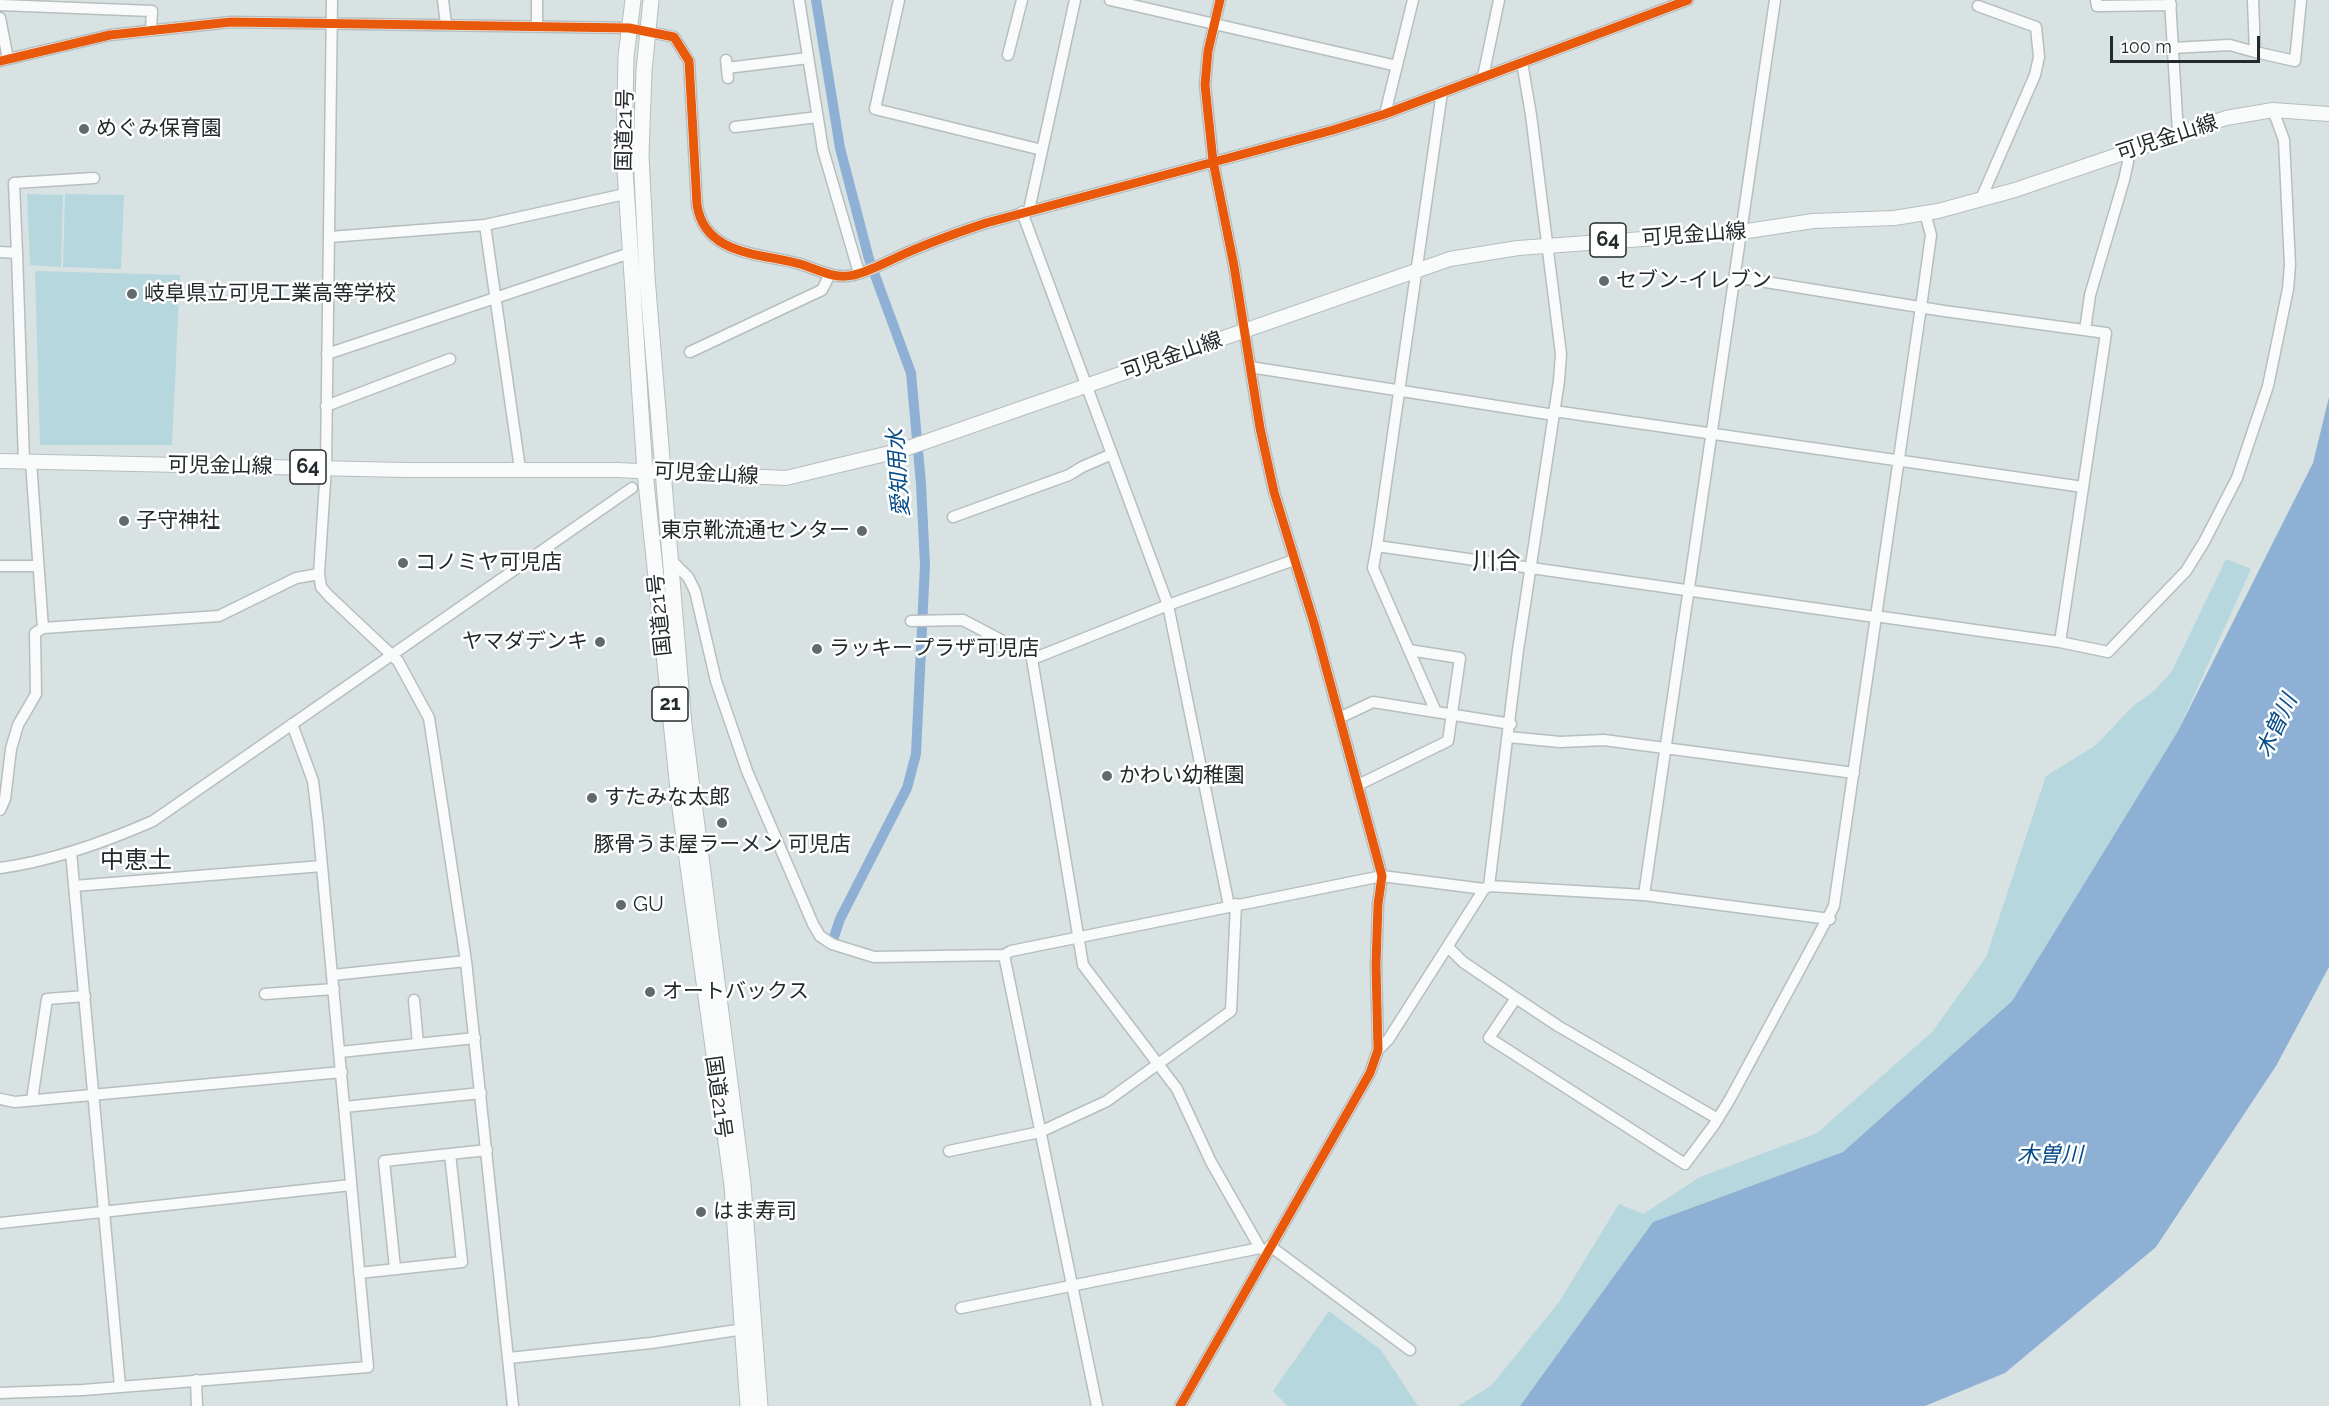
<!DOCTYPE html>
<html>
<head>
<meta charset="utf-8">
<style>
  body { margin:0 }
  #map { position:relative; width:2329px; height:1406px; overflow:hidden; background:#d8e2e3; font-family:Raleway,sans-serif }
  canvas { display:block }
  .scale { position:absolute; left:2110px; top:36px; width:150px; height:27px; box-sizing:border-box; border:3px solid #232a2b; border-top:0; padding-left:8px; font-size:18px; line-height:21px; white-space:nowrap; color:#232a2b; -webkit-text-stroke:4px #fff; paint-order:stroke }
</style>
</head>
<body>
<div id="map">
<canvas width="2329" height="1406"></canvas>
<div class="scale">100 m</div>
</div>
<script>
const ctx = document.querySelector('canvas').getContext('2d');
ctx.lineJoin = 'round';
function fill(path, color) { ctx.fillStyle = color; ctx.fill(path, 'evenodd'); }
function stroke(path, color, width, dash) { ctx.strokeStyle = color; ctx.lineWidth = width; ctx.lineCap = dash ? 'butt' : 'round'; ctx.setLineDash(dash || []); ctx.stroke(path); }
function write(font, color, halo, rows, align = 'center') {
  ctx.font = font + ' Raleway,"Noto Sans JP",sans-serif'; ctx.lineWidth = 5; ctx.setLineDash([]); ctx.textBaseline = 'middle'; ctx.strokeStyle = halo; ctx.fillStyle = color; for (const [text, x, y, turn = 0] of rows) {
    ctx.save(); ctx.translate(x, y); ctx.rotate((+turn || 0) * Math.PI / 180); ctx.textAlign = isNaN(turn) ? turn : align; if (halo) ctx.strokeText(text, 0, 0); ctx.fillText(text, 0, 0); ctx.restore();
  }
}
fill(new Path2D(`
  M 27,194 L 63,195 L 61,267 L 30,265 Z
  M 65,194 L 124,195 L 121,269 L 63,267 Z
  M 35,271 L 180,275 L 172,445 L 40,445 Z
  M 2226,559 L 2251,569 L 2178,731 L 2012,1001 L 1843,1152 L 1653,1222 L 1520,1406 L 1458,1406 L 1491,1386 L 1559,1302 L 1619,1204 L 1643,1214 L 1700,1177 L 1817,1133 L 1932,1032 L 1986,957 L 2046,776 L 2096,745 L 2133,706 L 2155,690 L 2172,671 Z
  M 1329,1311 L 1381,1350 L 1418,1406 L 1288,1406 L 1273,1391 Z`), '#b6d7dd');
fill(new Path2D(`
  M 2329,397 L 2329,967 L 2276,1066 L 2156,1247 L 2005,1373 L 1925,1406 L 1520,1406 L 1653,1222 L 1843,1152 L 2012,1001 L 2178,731 L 2313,463 Z`), '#8eb0d4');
stroke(new Path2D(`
  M 816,0 L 840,148 L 869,259 L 911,373 L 921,484 L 925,565 L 916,754 L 907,788 L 840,919 L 834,937`), '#8eb0d4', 10);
const minor = new Path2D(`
  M 332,0 L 326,467 L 319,574 L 321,587 L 329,596 L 398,661 L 429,718 L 466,961 L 513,1406
  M 443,0 L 446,24
  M 799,0 L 823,150 L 859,273
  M 899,0 L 875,109 L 1042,150
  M 1110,0 L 1397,66
  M 2096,0 L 2097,6 L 2171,5
  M 2170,0 L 2178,133
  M 2253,0 L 2255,52 L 2295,61 L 2301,0
  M 0,5 L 152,11 L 151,29
  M 1978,6 L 2036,27 L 2039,57 L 2035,75 L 1980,201
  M 0,18 L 8,59
  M 537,25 L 537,0
  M 2172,48 L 2230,45 L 2255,52
  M 1008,55 L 1022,0
  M 726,60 L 728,78
  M 0,61 L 110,35 L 231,22 L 629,28 L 674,37 L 689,61 L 697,205 C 705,256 761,253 800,264 C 817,269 835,280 854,275 C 871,271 888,261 904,254 C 931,242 959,232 986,223 L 1333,130 L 1385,114 L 1688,0
  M 727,68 L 808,58
  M 1483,77 L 1499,0
  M 1442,92 L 1377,546 L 1875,617
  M 1385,114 L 1413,0
  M 735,127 L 818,117
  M 1029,210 L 1075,0
  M 1022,212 L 1168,605 L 1229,906
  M 485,225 L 520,469
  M 330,237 L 485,225 L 625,194
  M 0,252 L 17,253 L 24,462
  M 17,253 L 14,183 L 94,178
  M 1735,277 L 1944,311 L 2106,333 L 2060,642
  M 2085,330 L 2090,295 L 2124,180 L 2128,162 L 2125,152
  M 690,352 L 822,290 L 830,274
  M 327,354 L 630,253
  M 1250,367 L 1554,415
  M 326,406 L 450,359
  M 1554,411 L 2083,487
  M 31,462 L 43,628
  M 953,517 L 1069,475 L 1082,467 L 1112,454
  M 1377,546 L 1373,568 L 1436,712
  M 671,560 L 688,577 L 695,591 L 716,681 L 747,771 L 813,924 L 820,936 L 832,944 L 874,957 L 1004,955 L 1011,951 L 1382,876 L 1484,889 L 1489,886 L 1644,895 L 1830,919
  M 0,566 L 37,566
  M 1875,616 L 2060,642 L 2108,652 L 2186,571 L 2204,542 L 2237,478 L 2268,386 L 2288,289 L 2290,265 L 2284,140 L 2273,110
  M 911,621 L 963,620 L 1035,658 L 1168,605 L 1294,560
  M 1035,658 L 1032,659 L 1083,965 L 1177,1089 L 1211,1162 L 1260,1248 L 1267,1252
  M 1339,718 L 1373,702 L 1511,724
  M 1508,737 L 1560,742 L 1604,740 L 1854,773
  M 1358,785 L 1448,741 L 1460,658 L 1409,650
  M 0,810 L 5,799 L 11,749 L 18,725 L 36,694 L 35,633 L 43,628 L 219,616 L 296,578 L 319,574
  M 71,852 L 120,1386
  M 0,868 C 53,861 105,842 153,821 L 632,488
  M 74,886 L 322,866
  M 1489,886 L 1518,650 L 1559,381 L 1561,354 L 1531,115 L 1522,62
  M 1644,895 L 1775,0
  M 1448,947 L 1463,962 L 1516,998 L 1489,1038 L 1685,1164 L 1714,1125 L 1730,1099 L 1834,906 L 1924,286 L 1931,235 L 1925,213
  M 1004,955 L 1097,1406
  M 333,975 L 466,961
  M 265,994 L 334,989
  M 1516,998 L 1558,1026 L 1718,1119
  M 414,1000 L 418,1044
  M 1378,1050 L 1388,1040 L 1484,889
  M 340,1052 L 475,1038
  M 0,1099 L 15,1102 L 342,1072
  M 32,1100 L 47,999 L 85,996
  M 344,1107 L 481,1093
  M 949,1151 L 1040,1132 L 1107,1101 L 1231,1011 L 1236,904
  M 0,1223 L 351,1185
  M 1270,1246 L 1410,1350
  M 395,1268 L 384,1161 L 450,1154
  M 359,1273 L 462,1262 L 450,1154 L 487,1150
  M 961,1308 L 1260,1248
  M 509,1358 L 651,1343 L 744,1329
  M 196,1380 L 197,1406
  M 0,1393 L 83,1390 L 368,1367 L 318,823 L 313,781 L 292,724
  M 1180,1406 L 1370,1073 L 1378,1050 L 1376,965 L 1378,904 L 1382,876 L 1314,623 L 1274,492 L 1260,428 L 1234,266 L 1213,161 L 1205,85 L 1208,51 L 1220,0`);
const major = new Path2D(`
  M 0,461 L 405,470 L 617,470 L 786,478 L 902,450 L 1450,259 L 1518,248 L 1741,232 L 1813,221 L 1894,218 L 1938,211 L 2015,190 L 2226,118 L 2273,110 L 2329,114`);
const highway = new Path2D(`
  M 633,0 L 626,56 L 624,155 L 645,472 L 680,808 L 732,1185 L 748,1406
  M 651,0 L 644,71 L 641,155 L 647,277 L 684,725 L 743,1184 L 760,1406`);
stroke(minor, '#b6bebf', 13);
stroke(major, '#b6bebf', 16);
stroke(highway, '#b6bebf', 17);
stroke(minor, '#f9fbfb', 10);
stroke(major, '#f9fbfb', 14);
stroke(highway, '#f9fbfb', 15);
stroke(new Path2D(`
  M 0,61 L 110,35 L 231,22 L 629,28 L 674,37 L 689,61 L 697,205 C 705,256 761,253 800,264 C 817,269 835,280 854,275 C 871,271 888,261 904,254 C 931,242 959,232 986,223 L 1333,130 L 1385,114 L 1688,0
  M 1180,1406 L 1370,1073 L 1378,1050 L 1376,965 L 1378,904 L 1382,876 L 1314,623 L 1274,492 L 1260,428 L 1234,266 L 1213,161 L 1205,85 L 1208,51 L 1220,0`), '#e8590c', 9);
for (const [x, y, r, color] of [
  [84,129,6,"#626a6b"],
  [1604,281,6,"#626a6b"],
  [132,294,6,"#626a6b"],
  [124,521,6,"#626a6b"],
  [862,531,6,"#626a6b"],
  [403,563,6,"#626a6b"],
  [600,642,6,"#626a6b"],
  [817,649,6,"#626a6b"],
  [1107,776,6,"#626a6b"],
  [592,798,6,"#626a6b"],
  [722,823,6,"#626a6b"],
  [621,905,6,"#626a6b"],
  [650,992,6,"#626a6b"],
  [701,1212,6,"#626a6b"]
]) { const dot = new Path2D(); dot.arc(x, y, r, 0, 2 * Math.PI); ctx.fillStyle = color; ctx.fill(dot); stroke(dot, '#fff', 2); }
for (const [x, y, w] of [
  [1608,240,36],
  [308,467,36],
  [670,704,36]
]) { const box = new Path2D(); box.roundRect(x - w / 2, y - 17, w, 34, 4.5); ctx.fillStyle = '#fff'; ctx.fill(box); stroke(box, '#232a2b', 1.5); }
write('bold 20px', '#232a2b', null, [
  ["64",1608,240],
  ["64",308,467],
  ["21",670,704]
]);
write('21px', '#232a2b', '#fff', [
  ["めぐみ保育園",96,129],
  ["セブン-イレブン",1616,281],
  ["岐阜県立可児工業高等学校",144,294],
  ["子守神社",136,521],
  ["東京靴流通センター",850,531,"right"],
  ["コノミヤ可児店",415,563],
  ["ヤマダデンキ",588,642,"right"],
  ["ラッキープラザ可児店",829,649],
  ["かわい幼稚園",1119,776],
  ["すたみな太郎",604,798],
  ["豚骨うま屋ラーメン 可児店",722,845,"center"],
  ["GU",633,905],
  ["オートバックス",662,992],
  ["はま寿司",713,1212]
], 'left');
write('21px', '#232a2b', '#fff', [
  ["国道21号",625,130,-89],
  ["可児金山線",2167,138,-18],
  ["可児金山線",1694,235,-4],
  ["可児金山線",1172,356,-19],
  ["可児金山線",220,466,1],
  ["可児金山線",706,474,3],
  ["国道21号",660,615,-96],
  ["国道21号",718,1097,82]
]);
write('italic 22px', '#064c89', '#fff', [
  ["愛知用水",899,473,-94],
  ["木曽川",2277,726,-65],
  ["木曽川",2050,1155]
]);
write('24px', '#232a2b', '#fff', [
  ["川合",1496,562],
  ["中恵土",136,861]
]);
</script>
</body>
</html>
